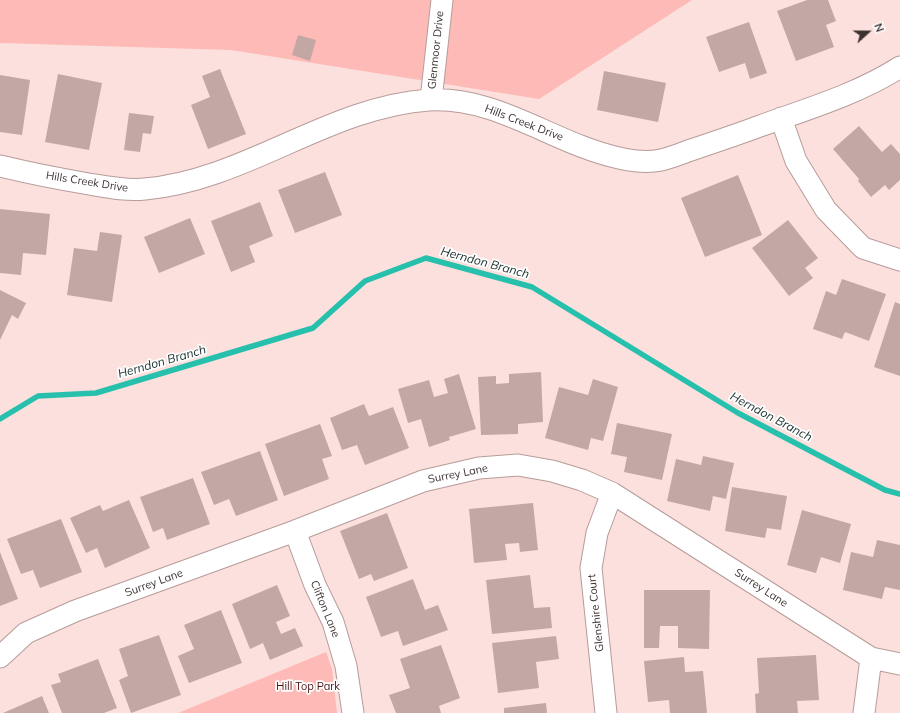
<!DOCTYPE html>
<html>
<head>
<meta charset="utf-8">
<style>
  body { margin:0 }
  #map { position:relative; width:900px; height:713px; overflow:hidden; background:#fce0dd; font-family:Mulish,sans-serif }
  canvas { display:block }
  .north { position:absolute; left:848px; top:12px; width:40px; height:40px; -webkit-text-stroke:3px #fff; paint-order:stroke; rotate:69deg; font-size:11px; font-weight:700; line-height:16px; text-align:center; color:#3d3232 }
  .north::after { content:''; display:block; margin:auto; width:14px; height:18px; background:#3d3232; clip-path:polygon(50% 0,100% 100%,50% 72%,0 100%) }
</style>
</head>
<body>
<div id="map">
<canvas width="900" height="713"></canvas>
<div class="north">N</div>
</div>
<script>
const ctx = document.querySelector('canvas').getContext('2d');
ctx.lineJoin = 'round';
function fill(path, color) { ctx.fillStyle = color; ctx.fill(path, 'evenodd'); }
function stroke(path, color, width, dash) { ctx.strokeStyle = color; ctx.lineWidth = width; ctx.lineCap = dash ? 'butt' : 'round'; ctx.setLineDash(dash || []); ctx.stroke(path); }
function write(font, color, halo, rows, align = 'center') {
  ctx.font = font + ' Mulish,sans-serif'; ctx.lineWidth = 3.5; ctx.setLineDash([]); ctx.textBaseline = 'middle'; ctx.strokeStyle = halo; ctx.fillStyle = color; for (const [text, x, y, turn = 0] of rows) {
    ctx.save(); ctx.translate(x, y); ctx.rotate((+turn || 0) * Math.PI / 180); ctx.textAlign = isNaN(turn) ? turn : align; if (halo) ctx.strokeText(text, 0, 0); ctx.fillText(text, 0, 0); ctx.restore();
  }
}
fill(new Path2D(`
  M 0,0 L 692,0 L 539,99 L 231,50 L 0,43 Z
  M 326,652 L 332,669 L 337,713 L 178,713 Z`), '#febab6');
stroke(new Path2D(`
  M 0,419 L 38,396 L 96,393 L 313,328 L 365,281 L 426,258 L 532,287 L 738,413 L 885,490 L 900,494`), '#26c0ac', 5.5);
fill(new Path2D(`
  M 807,0 L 828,0 L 836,21 L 826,25 L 834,47 L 796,61 L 777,11 Z
  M 749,22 L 767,73 L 750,79 L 745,63 L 719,72 L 706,37 Z
  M 298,35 L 316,40 L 310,61 L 292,55 Z
  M 220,69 L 246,134 L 208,149 L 191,105 L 210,97 L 202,76 Z
  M 604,71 L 666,83 L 658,122 L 597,110 Z
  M 58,74 L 102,83 L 89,150 L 45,142 Z
  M 0,75 L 30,80 L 22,135 L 0,132 Z
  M 129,113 L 154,116 L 151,134 L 143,133 L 140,152 L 124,150 Z
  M 859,126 L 882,152 L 891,144 L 900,154 L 900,180 L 889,190 L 885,185 L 871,197 L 858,181 L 859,179 L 833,149 Z
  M 325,172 L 342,215 L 295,233 L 278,190 Z
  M 738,175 L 762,235 L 705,257 L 681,198 Z
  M 260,202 L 273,236 L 249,246 L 255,262 L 231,272 L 211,221 Z
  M 0,209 L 50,214 L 46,255 L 23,253 L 21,275 L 0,273 Z
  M 190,218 L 205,254 L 159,273 L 144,237 Z
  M 788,220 L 818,258 L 805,268 L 813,278 L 789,296 L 752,248 Z
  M 100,232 L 122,235 L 112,302 L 67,295 L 74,248 L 97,251 Z
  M 842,279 L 886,294 L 869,341 L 845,332 L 842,339 L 813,329 L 826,291 L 836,295 Z
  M 0,290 L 26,303 L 18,319 L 12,315 L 0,340 Z
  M 895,302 L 900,304 L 900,376 L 874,367 Z
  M 541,372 L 543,422 L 518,424 L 518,434 L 481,435 L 478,377 L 496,376 L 496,384 L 509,383 L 509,374 Z
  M 459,374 L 476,429 L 449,437 L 450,440 L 429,447 L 421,419 L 408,423 L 398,389 L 429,380 L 434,397 L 448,393 L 444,379 Z
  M 593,379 L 618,387 L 603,441 L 591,438 L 588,450 L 545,438 L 559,387 L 588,395 Z
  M 364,404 L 369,416 L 393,407 L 409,448 L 365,465 L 357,445 L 342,450 L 330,418 Z
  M 617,423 L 672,434 L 662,480 L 624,472 L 627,457 L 611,454 Z
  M 320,424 L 332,456 L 322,459 L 329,479 L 284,496 L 265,444 Z
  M 260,451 L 278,500 L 236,516 L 229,499 L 214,505 L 201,472 Z
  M 703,456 L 734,463 L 726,499 L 713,496 L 710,511 L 667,501 L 676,459 L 701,465 Z
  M 193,478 L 210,524 L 167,540 L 163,528 L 153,532 L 140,497 Z
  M 732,487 L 787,496 L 781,530 L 767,528 L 765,538 L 725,531 Z
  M 129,500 L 150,548 L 105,568 L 97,548 L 86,553 L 70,518 L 100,505 L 103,511 Z
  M 533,503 L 538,550 L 520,552 L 519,543 L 505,544 L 507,560 L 474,563 L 469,509 Z
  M 802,510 L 851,524 L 840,563 L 821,557 L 816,573 L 787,565 Z
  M 387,513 L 408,568 L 374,581 L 371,574 L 359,579 L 340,531 Z
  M 61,519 L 82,572 L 40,588 L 33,570 L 21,574 L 7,539 Z
  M 877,540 L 900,545 L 900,590 L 885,587 L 882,599 L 843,590 L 851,552 L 873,557 Z
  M 0,552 L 18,599 L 0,606 Z
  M 530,575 L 534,608 L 550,607 L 552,628 L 492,634 L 486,580 Z
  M 413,579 L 425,610 L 438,605 L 448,630 L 403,646 L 398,631 L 381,637 L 366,597 Z
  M 277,585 L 290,616 L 276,622 L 281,634 L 295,628 L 303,646 L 270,660 L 263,643 L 250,649 L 232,604 Z
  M 644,590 L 710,590 L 709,649 L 678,648 L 678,626 L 660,626 L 659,648 L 644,648 Z
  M 221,610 L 242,663 L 189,683 L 178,656 L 194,649 L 184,625 Z
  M 159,635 L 181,695 L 131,713 L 119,680 L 128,676 L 119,649 Z
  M 556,636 L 559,659 L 536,662 L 539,688 L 498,693 L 492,643 Z
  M 441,645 L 460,698 L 439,706 L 441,713 L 396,713 L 389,695 L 410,688 L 400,659 Z
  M 816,655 L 819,700 L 797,701 L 798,713 L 756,713 L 755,694 L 759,693 L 757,658 Z
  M 684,657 L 685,672 L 703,671 L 707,713 L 670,713 L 669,700 L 648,702 L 644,661 Z
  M 98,659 L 117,708 L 104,713 L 62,713 L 51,685 L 61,682 L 58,674 Z
  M 42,696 L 49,713 L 3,713 Z
  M 546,703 L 547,713 L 504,713 L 504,708 Z`), '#c2a7a5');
const street = new Path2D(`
  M 431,100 L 442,0
  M 781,118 L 796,161 L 826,210 L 863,248 L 900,260
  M 0,166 C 29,173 59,179 89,184 C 107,187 126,191 145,189 C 246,180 328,107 429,100 C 498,96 554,144 619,158 C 632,161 648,163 661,160 C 670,158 680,154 688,151 C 712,143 736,135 760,126 C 807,109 858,94 900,67
  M 295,531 L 315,585 L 333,622 L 346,666 L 353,713
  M 0,657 L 26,633 L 75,611 L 295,531 L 423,481 L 479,468 L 518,465 L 552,471 L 582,480 L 612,493 L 871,658 L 900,664
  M 606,713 L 591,568 L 597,533 L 612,493
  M 864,713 L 871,658`);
stroke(street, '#b69c9a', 23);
stroke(street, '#fff', 21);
write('11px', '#3d3232', '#fff', [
  ["Glenmoor Drive",436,50,-84],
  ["Hills Creek Drive",524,123,21],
  ["Hills Creek Drive",87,182,9],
  ["Surrey Lane",458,474,-11],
  ["Surrey Lane",154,583,-20],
  ["Surrey Lane",761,588,33],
  ["Clifton Lane",325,609,68],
  ["Glenshire Court",596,613,-96]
]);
write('11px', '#4d0f12', '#fff', [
  ["Hill Top Park",308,687]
]);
write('italic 12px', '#182f2b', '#fff', [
  ["Herndon Branch",485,263,15],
  ["Herndon Branch",162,362,-16],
  ["Herndon Branch",771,417,28]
]);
</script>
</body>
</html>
